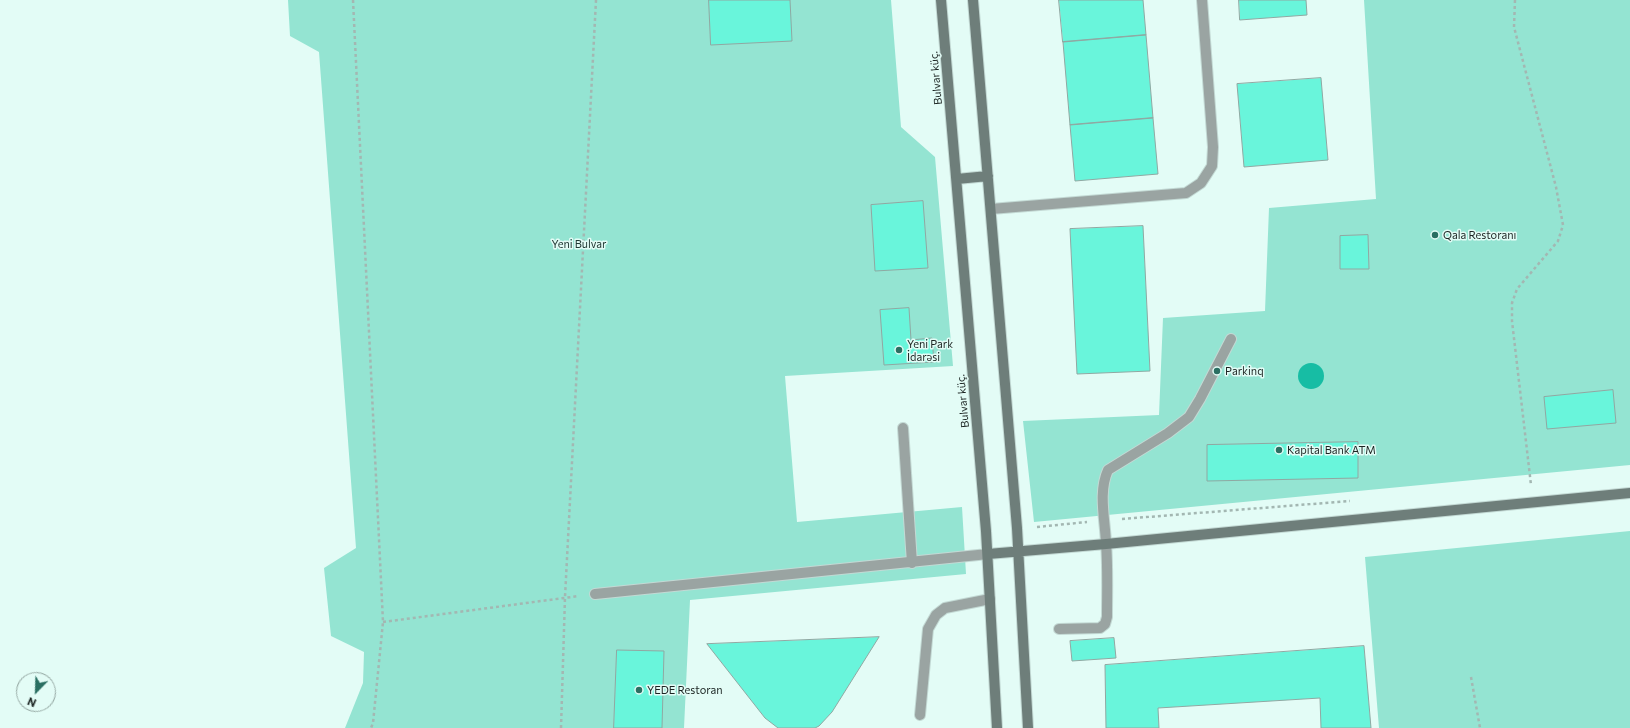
<!DOCTYPE html>
<html>
<head>
<meta charset="utf-8">
<style>
  body { margin:0 }
  #map { position:relative; width:1630px; height:728px; overflow:hidden; background:#e3fcf6; font-family:Commissioner,sans-serif }
  canvas { display:block }
  .north { position:absolute; left:16px; top:672px; width:40px; height:40px; box-sizing:border-box; background:#e3fcf6; border:1px solid #93a6a1; border-radius:50%; rotate:203deg; font-size:11px; font-weight:700; line-height:16px; text-align:center; color:#1b2422 }
  .north::after { content:''; display:block; margin:auto; width:14px; height:18px; background:#2a6f62; clip-path:polygon(50% 0,100% 100%,50% 72%,0 100%) }
</style>
</head>
<body>
<div id="map">
<canvas width="1630" height="728"></canvas>
<div class="north">N</div>
</div>
<script>
const ctx = document.querySelector('canvas').getContext('2d');
ctx.lineJoin = 'round';
function fill(path, color) { ctx.fillStyle = color; ctx.fill(path, 'evenodd'); }
function stroke(path, color, width, dash) { ctx.strokeStyle = color; ctx.lineWidth = width; ctx.lineCap = dash ? 'butt' : 'round'; ctx.setLineDash(dash || []); ctx.stroke(path); }
function write(font, color, halo, rows, align = 'center') {
  ctx.font = font + ' Commissioner,sans-serif'; ctx.lineWidth = 3; ctx.setLineDash([]); ctx.textBaseline = 'middle'; ctx.strokeStyle = halo; ctx.fillStyle = color; for (const [text, x, y, turn = 0] of rows) {
    ctx.save(); ctx.translate(x, y); ctx.rotate((+turn || 0) * Math.PI / 180); ctx.textAlign = isNaN(turn) ? turn : align; if (halo) ctx.strokeText(text, 0, 0); ctx.fillText(text, 0, 0); ctx.restore();
  }
}
fill(new Path2D(`
  M 288,0 L 891,0 L 901,127 L 935,157 L 953,366 L 785,376 L 797,522 L 962,507 L 966,574 L 690,600 L 684,728 L 345,728 L 363,683 L 364,652 L 331,636 L 324,568 L 356,548 L 319,52 L 290,36 Z
  M 1364,0 L 1630,0 L 1630,465 L 1034,522 L 1023,421 L 1159,415 L 1163,318 L 1265,311 L 1269,208 L 1376,199 Z
  M 1630,531 L 1630,728 L 1379,728 L 1365,557 Z`), '#94e4d2');
fill(new Path2D(`
  M1298 376a13 13 0 1 1 26 0a13 13 0 1 1-26 0Z`), '#17bda4');
const building = new Path2D(`
  M 709,0 L 790,0 L 792,41 L 711,45 Z
  M 1059,0 L 1143,0 L 1146,35 L 1063,42 Z
  M 1239,0 L 1306,0 L 1307,15 L 1240,20 Z
  M 1146,35 L 1153,118 L 1070,125 L 1063,42 Z
  M 1321,78 L 1328,160 L 1244,167 L 1237,84 Z
  M 1153,118 L 1158,174 L 1075,181 L 1070,125 Z
  M 923,201 L 928,268 L 875,271 L 871,205 Z
  M 1143,226 L 1150,371 L 1077,374 L 1070,229 Z
  M 1368,235 L 1369,269 L 1340,269 L 1340,236 Z
  M 909,308 L 911,340 L 932,338 L 934,362 L 884,365 L 880,310 Z
  M 1613,390 L 1616,423 L 1547,429 L 1544,397 Z
  M 1358,442 L 1358,478 L 1207,481 L 1207,445 Z
  M 879,637 L 832,712 L 819,726 L 815,728 L 778,728 L 765,718 L 707,644 Z
  M 1114,638 L 1116,658 L 1072,661 L 1070,641 Z
  M 1364,646 L 1371,728 L 1321,728 L 1320,698 L 1158,708 L 1159,728 L 1106,728 L 1105,665 Z
  M 617,650 L 664,651 L 662,728 L 614,728 Z`);
fill(building, '#69f5db');
stroke(building, '#90a8a2', 1);
const lane = new Path2D(`
  M 991,209 L 1186,193 L 1201,183 L 1212,166 L 1213,147 L 1202,0
  M 903,428 L 912,563
  M 595,594 L 988,554
  M 1059,629 L 1100,628 L 1105,624 L 1107,617 C 1107,593 1108,568 1106,543 C 1105,519 1098,492 1108,470 L 1168,433 L 1189,417 L 1200,399 L 1231,339
  M 920,715 L 928,629 L 936,615 L 945,608 L 990,599`);
const secondary = new Path2D(`
  M 941,0 L 986,531 L 997,728
  M 973,0 L 1017,528 L 1028,728
  M 957,179 L 988,176
  M 988,554 L 1106,544 L 1630,493`);
stroke(lane, '#c3d9d4', 12);
stroke(secondary, '#c3d9d4', 12);
stroke(new Path2D(`
  M 353,0 L 383,622 L 373,723 L 371,728
  M 1515,0 L 1514,27 L 1556,187 L 1563,225 L 1558,241 L 1517,289 L 1512,303 L 1512,321 L 1531,485
  M 1122,519 L 1350,501
  M 1037,527 L 1087,522
  M 383,622 L 579,596
  M 1471,677 L 1480,728
  M 561,728 L 565,597 L 596,0`), '#a3b7b2', 2.5, [3, 3]);
stroke(lane, '#9aa4a2', 10);
stroke(secondary, '#6e7e7a', 10);
for (const [x, y, r, color] of [
  [1435,235,4,"#2a6f62"],
  [899,350,4,"#2a6f62"],
  [1217,371,4,"#2a6f62"],
  [1279,450,4,"#2a6f62"],
  [639,690,4,"#2a6f62"]
]) { const dot = new Path2D(); dot.arc(x, y, r, 0, 2 * Math.PI); ctx.fillStyle = color; ctx.fill(dot); stroke(dot, '#e3fcf6', 1.5); }
write('11px', '#1b2422', '#e3fcf6', [
  ["Bulvar küç.",936,78,-95],
  ["Bulvar küç.",963,401,-95]
]);
write('11px', '#1b2422', '#e3fcf6', [
  ["Qala Restoranı",1443,235],
  ["Yeni Park",907,344],
  ["İdarəsi",907,357],
  ["Parkinq",1225,371],
  ["Kapital Bank ATM",1287,450],
  ["YEDE Restoran",647,690]
], 'left');
write('11px', '#213934', '#e3fcf6', [
  ["Yeni Bulvar",579,244]
]);
</script>
</body>
</html>
